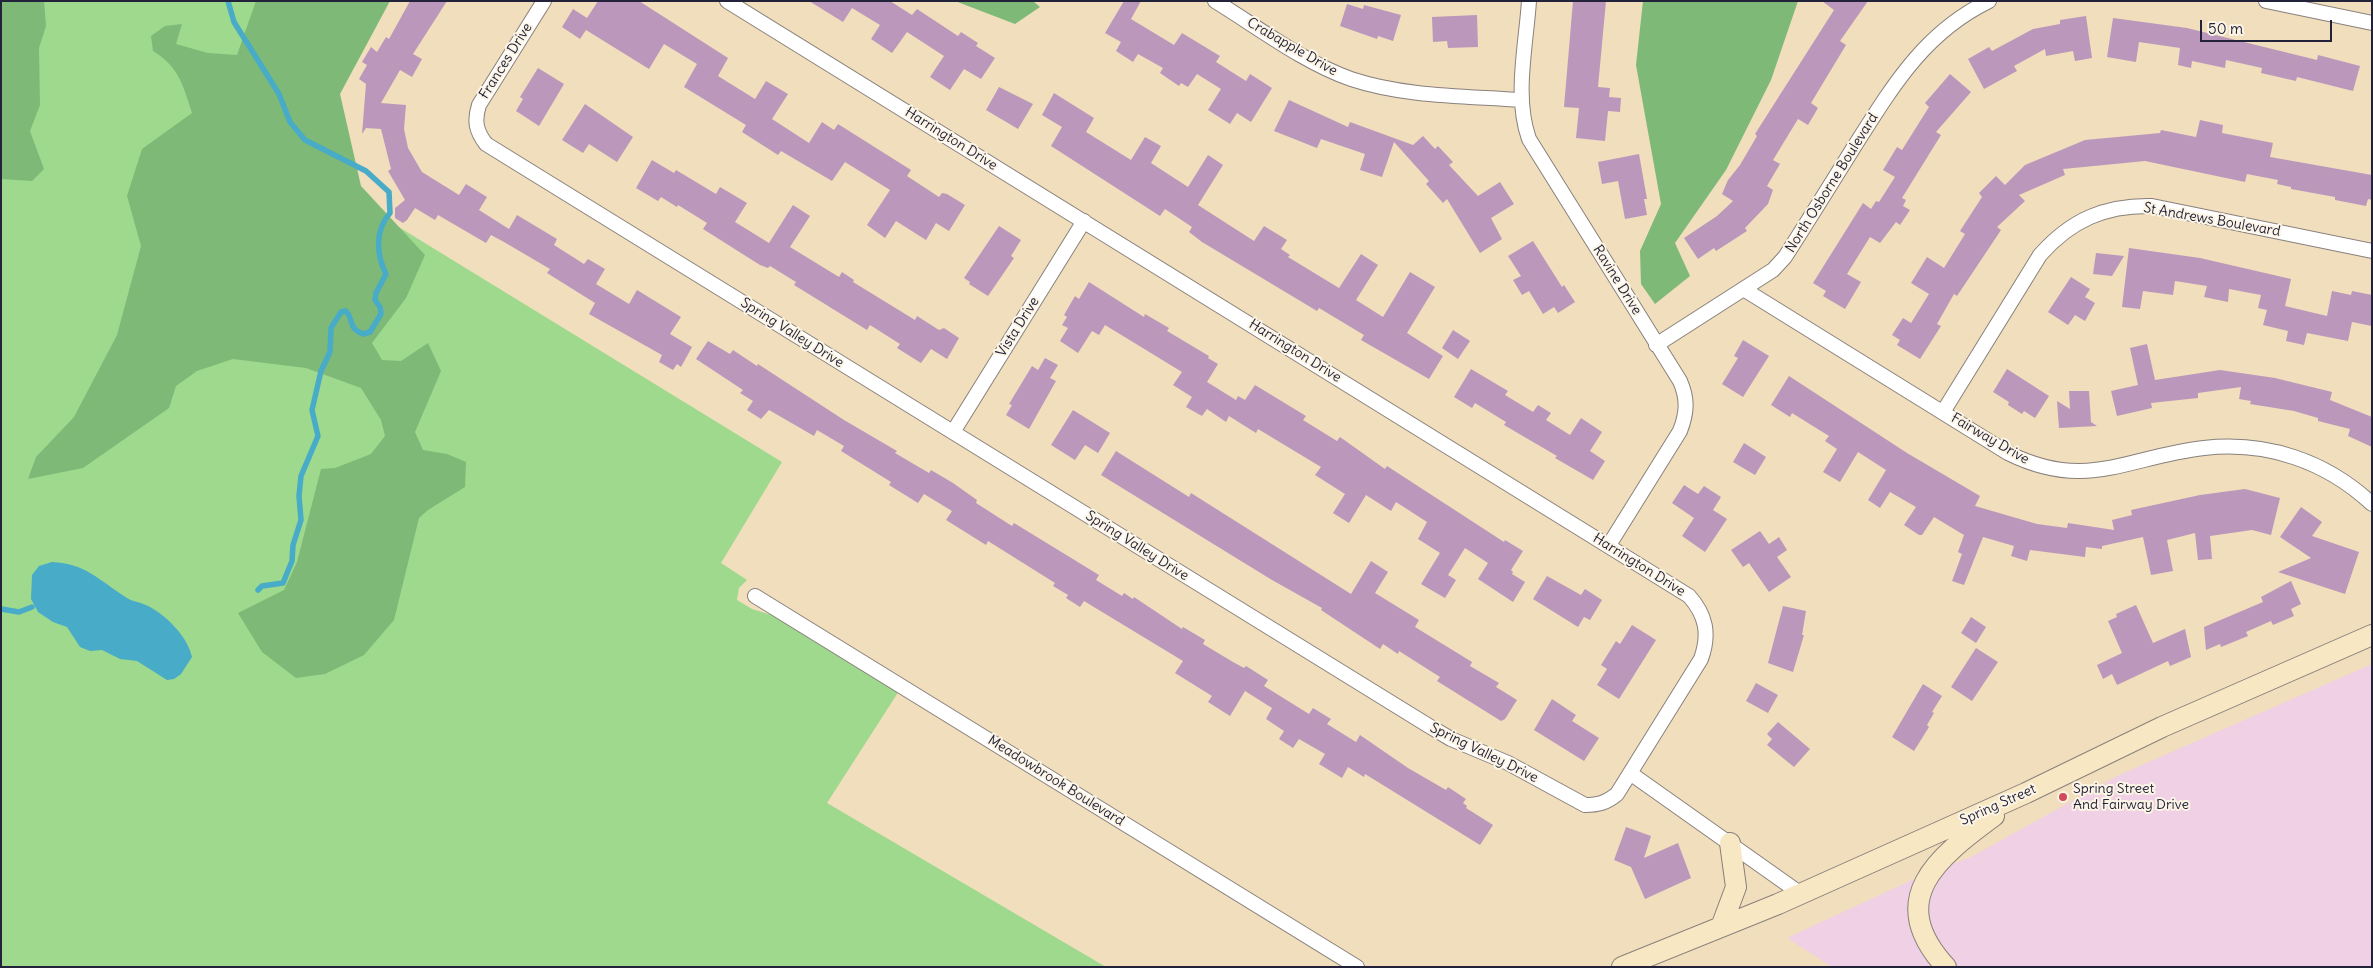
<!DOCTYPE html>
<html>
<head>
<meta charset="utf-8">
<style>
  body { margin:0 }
  #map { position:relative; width:2373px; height:968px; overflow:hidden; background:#f0debd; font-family:Delius,sans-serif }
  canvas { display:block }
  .frame { position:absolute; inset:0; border:2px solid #22223b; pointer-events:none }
  .scale { position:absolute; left:2200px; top:20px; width:132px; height:22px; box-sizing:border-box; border:2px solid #22223b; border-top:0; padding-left:6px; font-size:15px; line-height:18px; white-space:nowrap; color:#22223b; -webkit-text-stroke:4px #fcf5e5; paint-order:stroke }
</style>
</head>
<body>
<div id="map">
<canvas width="2373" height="968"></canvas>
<div class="frame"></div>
<div class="scale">50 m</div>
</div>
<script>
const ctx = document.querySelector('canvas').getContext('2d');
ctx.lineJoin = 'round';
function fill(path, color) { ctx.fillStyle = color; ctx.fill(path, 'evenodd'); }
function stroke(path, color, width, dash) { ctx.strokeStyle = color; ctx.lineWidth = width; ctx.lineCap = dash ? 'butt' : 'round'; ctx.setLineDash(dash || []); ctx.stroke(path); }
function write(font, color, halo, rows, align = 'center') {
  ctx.font = font + ' Delius,sans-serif'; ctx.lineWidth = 4; ctx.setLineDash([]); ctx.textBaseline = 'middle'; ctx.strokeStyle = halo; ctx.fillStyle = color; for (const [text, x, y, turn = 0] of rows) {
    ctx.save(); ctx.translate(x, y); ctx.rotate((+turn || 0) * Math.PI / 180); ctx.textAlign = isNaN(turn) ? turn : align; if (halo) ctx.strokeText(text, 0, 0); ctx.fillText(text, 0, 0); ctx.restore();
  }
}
fill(new Path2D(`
  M 2372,664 L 2372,967 L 1832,967 L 1787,938 L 1914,879 L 1971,857 L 2119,775 Z`), '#f0d0e4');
fill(new Path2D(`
  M 1,1 L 343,1 L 260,142 L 782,462 L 721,563 L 747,580 L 739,588 L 737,600 L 752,609 L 781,618 L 899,691 L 827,803 L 1106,967 L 1,967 Z`), '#9ed98d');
fill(new Path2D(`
  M 1,1 L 44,1 L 46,26 L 39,48 L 40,105 L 30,131 L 44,169 L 32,181 L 1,179 Z
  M 256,1 L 390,1 L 340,94 L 361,186 L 425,255 L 406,298 L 372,343 L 382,360 L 401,361 L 428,343 L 441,371 L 415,432 L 423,450 L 447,454 L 466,462 L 465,487 L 428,510 L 419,518 L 394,620 L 364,655 L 325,674 L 296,678 L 262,652 L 238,613 L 284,590 L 297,562 L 321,469 L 335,468 L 371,454 L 385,436 L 381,420 L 361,388 L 306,368 L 233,359 L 197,371 L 176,386 L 169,408 L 83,468 L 28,479 L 36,457 L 74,417 L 117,335 L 141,246 L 127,196 L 142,149 L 192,113 C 183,85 179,67 153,51 L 151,36 L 165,26 L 182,24 L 176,44 L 208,53 L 237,55 Z
  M 955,1 L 1033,1 L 1040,7 L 1015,24 Z
  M 1643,1 L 1798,1 L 1771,80 L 1726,170 L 1675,243 L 1690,276 L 1655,304 L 1641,284 L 1640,251 L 1661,204 L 1636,65 Z`), '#7eb978');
fill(new Path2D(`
  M 52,562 C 85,563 100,581 127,598 C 133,602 141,602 148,606 C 166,615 188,637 192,657 L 181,674 L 174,679 L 167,680 L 137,661 L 120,659 L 102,650 L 90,651 L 80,647 L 67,627 L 53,622 L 38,612 L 31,599 L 32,575 L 39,566 Z`), '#48abc7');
stroke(new Path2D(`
  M 228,1 L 234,22 L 279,94 L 290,122 L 305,140 L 366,171 L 389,192 L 390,213 C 375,230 376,254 386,274 L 376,293 L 375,300 L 380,307 L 381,314 L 370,332 L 363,334 C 347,327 355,321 346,311 L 341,312 L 331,328 L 330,352 L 321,371 L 312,410 L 318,436 L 301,476 L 299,496 L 301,520 L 293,545 L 292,561 L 283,583 L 262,586 L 258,590
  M 1,609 L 19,612 L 32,607`), '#48abc7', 5.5);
fill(new Path2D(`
  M 410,1 L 447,1 L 413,54 L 422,59 L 412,77 L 400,70 L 381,103 L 406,105 L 404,129 L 408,148 L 422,172 L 459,195 L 466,184 L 487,197 L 479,210 L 509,229 L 517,215 L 557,239 L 554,245 L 584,264 L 588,259 L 605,269 L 596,284 L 629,304 L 637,290 L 681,317 L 670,334 L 692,347 L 681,367 L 677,364 L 673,370 L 659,362 L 662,355 L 589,314 L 595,303 L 547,273 L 550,269 L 504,242 L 491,235 L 486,243 L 438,215 L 435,220 L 415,208 L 407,220 L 403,223 L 395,218 L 395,208 L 405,200 L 388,171 L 391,169 L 381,129 L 366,128 L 362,134 L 366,84 L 359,79 L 367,65 L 362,62 L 371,47 L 377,52 L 386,37 L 389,39 Z
  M 598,1 L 639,1 L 728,58 L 718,76 L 755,99 L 766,81 L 788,94 L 772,119 L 809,143 L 822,122 L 834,130 L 838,124 L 911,170 L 907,176 L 939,197 L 942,193 L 947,194 L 965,205 L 949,231 L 936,223 L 926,240 L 896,221 L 885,238 L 867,225 L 890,190 L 845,162 L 832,181 L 781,151 L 778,155 L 742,132 L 746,125 L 684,87 L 697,64 L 664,44 L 649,69 L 586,30 L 580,39 L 562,27 L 573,9 L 587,18 Z
  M 809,1 L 890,1 L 912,15 L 917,9 L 958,36 L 961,32 L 978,43 L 976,46 L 995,58 L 981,79 L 964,69 L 950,90 L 930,77 L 944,56 L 907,32 L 892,53 L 871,39 L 880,25 L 852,8 L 843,22 Z
  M 1124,1 L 1141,1 L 1131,19 L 1174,45 L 1182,33 L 1220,56 L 1216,62 L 1246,81 L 1250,74 L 1272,88 L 1251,122 L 1237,113 L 1230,124 L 1208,110 L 1221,89 L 1197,74 L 1188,87 L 1181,83 L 1179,86 L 1160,73 L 1163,68 L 1138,54 L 1133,62 L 1116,51 L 1121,42 L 1105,33 Z
  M 1573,1 L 1606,1 L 1598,87 L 1610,88 L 1609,97 L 1621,98 L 1620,112 L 1608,111 L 1605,141 L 1576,138 L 1579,108 L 1564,107 Z
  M 1822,1 L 1868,1 L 1840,41 L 1846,45 L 1811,103 L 1818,108 L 1808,125 L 1798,119 L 1773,160 L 1780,164 L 1767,186 L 1773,190 L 1768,204 L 1745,228 L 1747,231 L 1716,251 L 1714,248 L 1698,259 L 1684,238 L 1717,216 L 1733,201 L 1722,194 L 1728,180 L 1740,165 L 1757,136 L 1755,134 L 1834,10 Z
  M 1347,4 L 1363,9 L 1364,5 L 1401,15 L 1393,41 L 1378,36 L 1377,39 L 1340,26 Z
  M 1477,15 L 1478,47 L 1448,48 L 1447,41 L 1433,42 L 1432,17 Z
  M 2086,16 L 2092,58 L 2075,61 L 2073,51 L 2046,56 L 2045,49 L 2014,66 L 2017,71 L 1984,89 L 1968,59 L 1989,47 L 1992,51 L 2033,29 L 2060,24 L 2060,20 Z
  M 2113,18 L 2187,28 L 2317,60 L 2318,55 L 2360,66 L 2353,91 L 2297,77 L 2296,81 L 2261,73 L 2262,68 L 2226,60 L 2225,68 L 2192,61 L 2191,68 L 2178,65 L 2180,48 L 2139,42 L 2136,62 L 2107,57 Z
  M 538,68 L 564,84 L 539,126 L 516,111 L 523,99 L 520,97 Z
  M 1950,74 L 1971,92 L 1936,132 L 1941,135 L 1902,198 L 1906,200 L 1903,206 L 1910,210 L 1900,225 L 1896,222 L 1880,243 L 1870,237 L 1847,274 L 1861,282 L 1845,309 L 1823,296 L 1826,291 L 1813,283 L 1863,203 L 1871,209 L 1876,201 L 1879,202 L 1895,177 L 1883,170 L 1897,147 L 1902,150 L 1929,107 L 1925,103 Z
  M 999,87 L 1033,104 L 1018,129 L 986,110 Z
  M 1054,93 L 1094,118 L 1086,132 L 1131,160 L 1145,137 L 1161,146 L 1151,163 L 1188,187 L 1208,155 L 1223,165 L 1198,205 L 1254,241 L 1264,226 L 1287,240 L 1281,249 L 1290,255 L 1288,257 L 1339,288 L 1361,254 L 1378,265 L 1356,300 L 1383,317 L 1410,272 L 1435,287 L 1407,333 L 1443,356 L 1429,379 L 1361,340 L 1364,335 L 1319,308 L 1317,311 L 1202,242 L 1189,232 L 1192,227 L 1165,209 L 1160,216 L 1051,146 L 1062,127 L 1042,115 Z
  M 1289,100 L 1348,127 L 1350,122 L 1413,145 L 1423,136 L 1435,149 L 1438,146 L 1453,162 L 1449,165 L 1478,196 L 1500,182 L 1514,204 L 1491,218 L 1502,239 L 1480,253 L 1447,199 L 1443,203 L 1426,184 L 1429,181 L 1394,142 L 1382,177 L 1360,170 L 1365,154 L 1321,139 L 1317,148 L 1274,131 Z
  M 585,104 L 633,137 L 617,162 L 589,144 L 583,153 L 562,140 Z
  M 2200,120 L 2223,125 L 2222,133 L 2273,143 L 2270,157 L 2372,175 L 2372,200 L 2368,199 L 2366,206 L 2335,200 L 2335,197 L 2291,189 L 2291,187 L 2277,184 L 2278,180 L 2247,174 L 2245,182 L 2145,161 L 2063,169 L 2065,175 L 2019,195 L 2025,201 L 1997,227 L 2001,230 L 1957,296 L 1954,294 L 1937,324 L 1941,326 L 1920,359 L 1897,345 L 1900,340 L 1892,335 L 1903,318 L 1911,323 L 1929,294 L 1911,283 L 1927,257 L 1944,268 L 1965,234 L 1960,231 L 1982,197 L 1979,193 L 1996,176 L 2005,185 L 2025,165 L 2085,140 L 2160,133 L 2161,130 L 2196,137 Z
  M 1639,154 L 1647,199 L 1644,199 L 1647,215 L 1625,219 L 1618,181 L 1602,184 L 1598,162 Z
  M 652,160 L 674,173 L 676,170 L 716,194 L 720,187 L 747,203 L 735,222 L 769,243 L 793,205 L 810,216 L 790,247 L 839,277 L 842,272 L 854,280 L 853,282 L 915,320 L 917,316 L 939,330 L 944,328 L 959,338 L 947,359 L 931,349 L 921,363 L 897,348 L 900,344 L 870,325 L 867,330 L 794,285 L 796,282 L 770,266 L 768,268 L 760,265 L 703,229 L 707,223 L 678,205 L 677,207 L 661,197 L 658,201 L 636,188 Z
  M 999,226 L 1021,240 L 1011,256 L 1014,258 L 988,296 L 969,284 L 970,282 L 964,278 Z
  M 1533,241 L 1562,287 L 1564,285 L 1575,302 L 1558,313 L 1554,307 L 1543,314 L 1529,291 L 1522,295 L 1513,280 L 1521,276 L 1508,256 Z
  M 2129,248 L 2200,258 L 2291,279 L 2285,306 L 2327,316 L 2332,291 L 2351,295 L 2352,291 L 2372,295 L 2372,326 L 2352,322 L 2348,341 L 2307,333 L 2304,345 L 2286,341 L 2288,331 L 2263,325 L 2267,310 L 2258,308 L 2261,295 L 2229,289 L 2228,302 L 2204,297 L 2207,286 L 2175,281 L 2173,295 L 2143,291 L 2140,309 L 2122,307 Z
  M 2096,253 L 2124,256 L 2112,276 L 2093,274 Z
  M 2071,277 L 2090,289 L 2085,297 L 2095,303 L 2085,321 L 2075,315 L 2068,325 L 2048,312 Z
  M 1089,282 L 1144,317 L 1145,314 L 1169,328 L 1167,331 L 1209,356 L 1208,358 L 1218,364 L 1207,382 L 1236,400 L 1238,396 L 1245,400 L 1255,385 L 1306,416 L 1303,420 L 1337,441 L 1340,437 L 1385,469 L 1387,466 L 1504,542 L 1505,540 L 1523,551 L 1511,570 L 1513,572 L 1512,574 L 1525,582 L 1513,602 L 1478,579 L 1488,563 L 1465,548 L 1448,575 L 1456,580 L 1445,598 L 1426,587 L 1421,584 L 1440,553 L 1418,539 L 1427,522 L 1396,502 L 1391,511 L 1366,495 L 1349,523 L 1333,513 L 1345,494 L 1315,475 L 1321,467 L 1258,429 L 1256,433 L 1229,416 L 1226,422 L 1207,409 L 1202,416 L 1186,407 L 1192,397 L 1173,385 L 1182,372 L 1105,325 L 1099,335 L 1092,331 L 1078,353 L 1060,341 L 1068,328 L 1062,325 L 1067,317 L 1064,315 L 1075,296 L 1079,299 Z
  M 1453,330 L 1470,341 L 1458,359 L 1442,348 Z
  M 1743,340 L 1769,356 L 1743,397 L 1722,384 L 1738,358 L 1734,356 Z
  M 708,341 L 730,354 L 733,350 L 757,366 L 758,364 L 844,420 L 897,451 L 895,453 L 929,473 L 931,470 L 953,483 L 977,500 L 976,503 L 1012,526 L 1014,523 L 1099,575 L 1096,580 L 1122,596 L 1124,593 L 1133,599 L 1134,597 L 1182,629 L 1183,627 L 1205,640 L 1203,644 L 1233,662 L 1244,668 L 1246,666 L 1268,680 L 1264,686 L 1309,714 L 1313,708 L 1331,719 L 1327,724 L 1356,742 L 1360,735 L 1408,768 L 1446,790 L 1448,787 L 1466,799 L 1463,803 L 1467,806 L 1466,808 L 1493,825 L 1480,845 L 1365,774 L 1364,777 L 1348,767 L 1342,778 L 1319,764 L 1325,754 L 1299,739 L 1293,748 L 1279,739 L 1284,731 L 1266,719 L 1272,708 L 1245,691 L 1230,716 L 1208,702 L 1212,696 L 1175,673 L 1183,661 L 1084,601 L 1080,607 L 1066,598 L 1068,595 L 1053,586 L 1055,583 L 988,541 L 986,545 L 946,520 L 952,511 L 924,494 L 918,503 L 889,485 L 891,482 L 841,451 L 844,446 L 817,430 L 814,436 L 769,410 L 761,419 L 747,410 L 753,401 L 740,393 L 743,390 L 696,359 Z
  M 2147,344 L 2155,380 L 2220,370 L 2275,378 L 2332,392 L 2330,400 L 2372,417 L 2372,447 L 2348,436 L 2350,429 L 2318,421 L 2318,418 L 2294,411 L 2250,404 L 2251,401 L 2239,399 L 2241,387 L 2198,393 L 2198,398 L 2151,403 L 2152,408 L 2117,416 L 2111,391 L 2138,385 L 2130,348 Z
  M 1045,358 L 1058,365 L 1050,378 L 1056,381 L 1029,429 L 1006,415 L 1012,405 L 1009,404 L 1032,366 L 1038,370 Z
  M 1471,369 L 1508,391 L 1505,395 L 1533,412 L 1538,405 L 1551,413 L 1546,420 L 1570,435 L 1581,418 L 1602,432 L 1590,451 L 1605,461 L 1593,480 L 1555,458 L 1557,456 L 1504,425 L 1506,422 L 1475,403 L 1472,408 L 1454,397 Z
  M 2007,369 L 2049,396 L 2035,418 L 2024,411 L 2022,414 L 2008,405 L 2009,402 L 1993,392 Z
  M 1789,376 L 1907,453 L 1980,496 L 1975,506 L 2037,524 L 2067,528 L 2068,523 L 2114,530 L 2112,520 L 2132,515 L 2131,510 L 2200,495 L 2245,489 L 2280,498 L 2271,535 L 2252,530 L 2210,536 L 2212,559 L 2198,560 L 2195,533 L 2167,540 L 2173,571 L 2151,575 L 2143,537 L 2102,546 L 2102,549 L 2086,547 L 2085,557 L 2030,550 L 2027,561 L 2011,556 L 2014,546 L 1983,537 L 1964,585 L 1952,581 L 1962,554 L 1958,552 L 1964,535 L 1934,517 L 1922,535 L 1919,535 L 1904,525 L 1916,507 L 1890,492 L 1880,508 L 1868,500 L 1886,470 L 1858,452 L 1840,482 L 1823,472 L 1837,449 L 1825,441 L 1829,436 L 1792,413 L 1790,417 L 1771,405 Z
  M 2069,391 L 2089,391 L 2091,422 L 2097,426 L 2059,428 L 2057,401 L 2070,409 Z
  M 1073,410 L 1110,433 L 1098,453 L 1085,445 L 1075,460 L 1051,445 Z
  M 1744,443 L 1766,457 L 1755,475 L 1733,462 Z
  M 1116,451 L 1189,497 L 1191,493 L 1351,594 L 1371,561 L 1388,572 L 1375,593 L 1419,620 L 1415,627 L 1472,662 L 1470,666 L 1499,683 L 1496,687 L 1517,700 L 1505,719 L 1501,721 L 1437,681 L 1440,677 L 1399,651 L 1398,654 L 1383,644 L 1380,649 L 1321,610 L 1322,608 L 1272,580 L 1101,475 Z
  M 1684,485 L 1698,494 L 1704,486 L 1721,497 L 1713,510 L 1727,519 L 1705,552 L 1682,536 L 1694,518 L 1672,503 Z
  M 2301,507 L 2322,522 L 2312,536 L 2359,552 L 2345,594 L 2278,572 L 2311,558 L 2280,537 Z
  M 1760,531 L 1769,544 L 1779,537 L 1787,550 L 1777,557 L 1791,577 L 1769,592 L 1749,563 L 1743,567 L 1731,550 Z
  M 1547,576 L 1581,595 L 1585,589 L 1602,600 L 1590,620 L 1584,617 L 1578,627 L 1533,599 Z
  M 2291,581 L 2301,604 L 2291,609 L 2294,616 L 2273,625 L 2271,621 L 2246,632 L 2248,636 L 2221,647 L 2220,644 L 2206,650 L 2204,627 L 2263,602 L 2261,597 Z
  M 2136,605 L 2153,643 L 2185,629 L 2191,657 L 2170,666 L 2168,661 L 2117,685 L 2112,674 L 2103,679 L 2097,665 L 2122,653 L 2108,621 L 2117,617 L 2116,614 Z
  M 1783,606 L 1806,611 L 1802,635 L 1804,635 L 1793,672 L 1768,663 Z
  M 1971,617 L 1986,627 L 1976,643 L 1961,633 Z
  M 1632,625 L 1656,640 L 1619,699 L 1597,685 L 1607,669 L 1601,665 L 1616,641 L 1620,644 Z
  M 1976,648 L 1998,662 L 1972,701 L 1951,687 Z
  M 1756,683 L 1778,695 L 1768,713 L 1746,701 Z
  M 1923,684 L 1942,696 L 1932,712 L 1934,713 L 1927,725 L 1929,727 L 1914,751 L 1892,737 Z
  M 1552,699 L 1576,715 L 1572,721 L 1599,738 L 1584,761 L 1534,730 Z
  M 1778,722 L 1810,749 L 1794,767 L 1767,745 L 1772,739 L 1767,734 Z
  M 1626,827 L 1651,836 L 1644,858 L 1678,843 L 1691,878 L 1645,899 L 1631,867 L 1614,860 Z`), '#bb98bb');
const minor = new Path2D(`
  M 544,1 L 479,105 C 474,121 476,131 486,144 L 1429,726 L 1451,739 L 1508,763 L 1585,805 C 1598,805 1606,803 1617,794 L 1701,659 C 1710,634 1706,615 1689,596 L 727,1
  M 1215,1 C 1259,28 1303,62 1351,79 C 1405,97 1466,96 1521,100
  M 1529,1 C 1526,46 1514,97 1529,139 L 1680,381 C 1688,399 1687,413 1680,431 L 1609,545
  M 2266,1 L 2372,23
  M 1745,290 L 2008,453 C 2087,492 2126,457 2204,448 C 2267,441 2326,461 2372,504
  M 1656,345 L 1773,270 L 1785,257 C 1808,221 1831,184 1854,147 C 1891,89 1923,33 1989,1
  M 1943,412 L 2040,255 C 2071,220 2105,205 2152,206 L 2372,251
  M 953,432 L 1084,221
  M 755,596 L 1357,967
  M 1630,773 L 1801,894`);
const secondary = new Path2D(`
  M 1721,927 L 1736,887 L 1730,843
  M 1622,967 L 1778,904 L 2026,793 L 2162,727 L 2372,635
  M 1946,967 C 1884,899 1937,858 1994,816`);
stroke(minor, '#89807c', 16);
stroke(secondary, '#89807c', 22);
stroke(minor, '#fff', 14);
stroke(secondary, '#f8e7c3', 20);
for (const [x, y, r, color] of [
  [2063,797,5,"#d1495b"]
]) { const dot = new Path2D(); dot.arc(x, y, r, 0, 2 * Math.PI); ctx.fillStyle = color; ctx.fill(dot); stroke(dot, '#fcf5e5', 2); }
write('14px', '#22223b', '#fcf5e5', [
  ["Crabapple Drive",1292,47,30],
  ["Frances Drive",506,61,-58],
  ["Harrington Drive",951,139,32],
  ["North Osborne Boulevard",1832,183,-58],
  ["St Andrews Boulevard",2212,220,10],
  ["Ravine Drive",1617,280,58],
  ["Vista Drive",1018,327,-58],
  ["Spring Valley Drive",792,333,32],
  ["Harrington Drive",1295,351,32],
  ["Fairway Drive",1990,439,30],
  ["Spring Valley Drive",1137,546,32],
  ["Harrington Drive",1639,565,32],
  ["Spring Valley Drive",1484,753,26],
  ["Meadowbrook Boulevard",1056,781,32],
  ["Spring Street",1998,805,-24]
]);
write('14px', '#22223b', '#fcf5e5', [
  ["Spring Street",2073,789],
  ["And Fairway Drive",2073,805]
], 'left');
</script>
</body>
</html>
